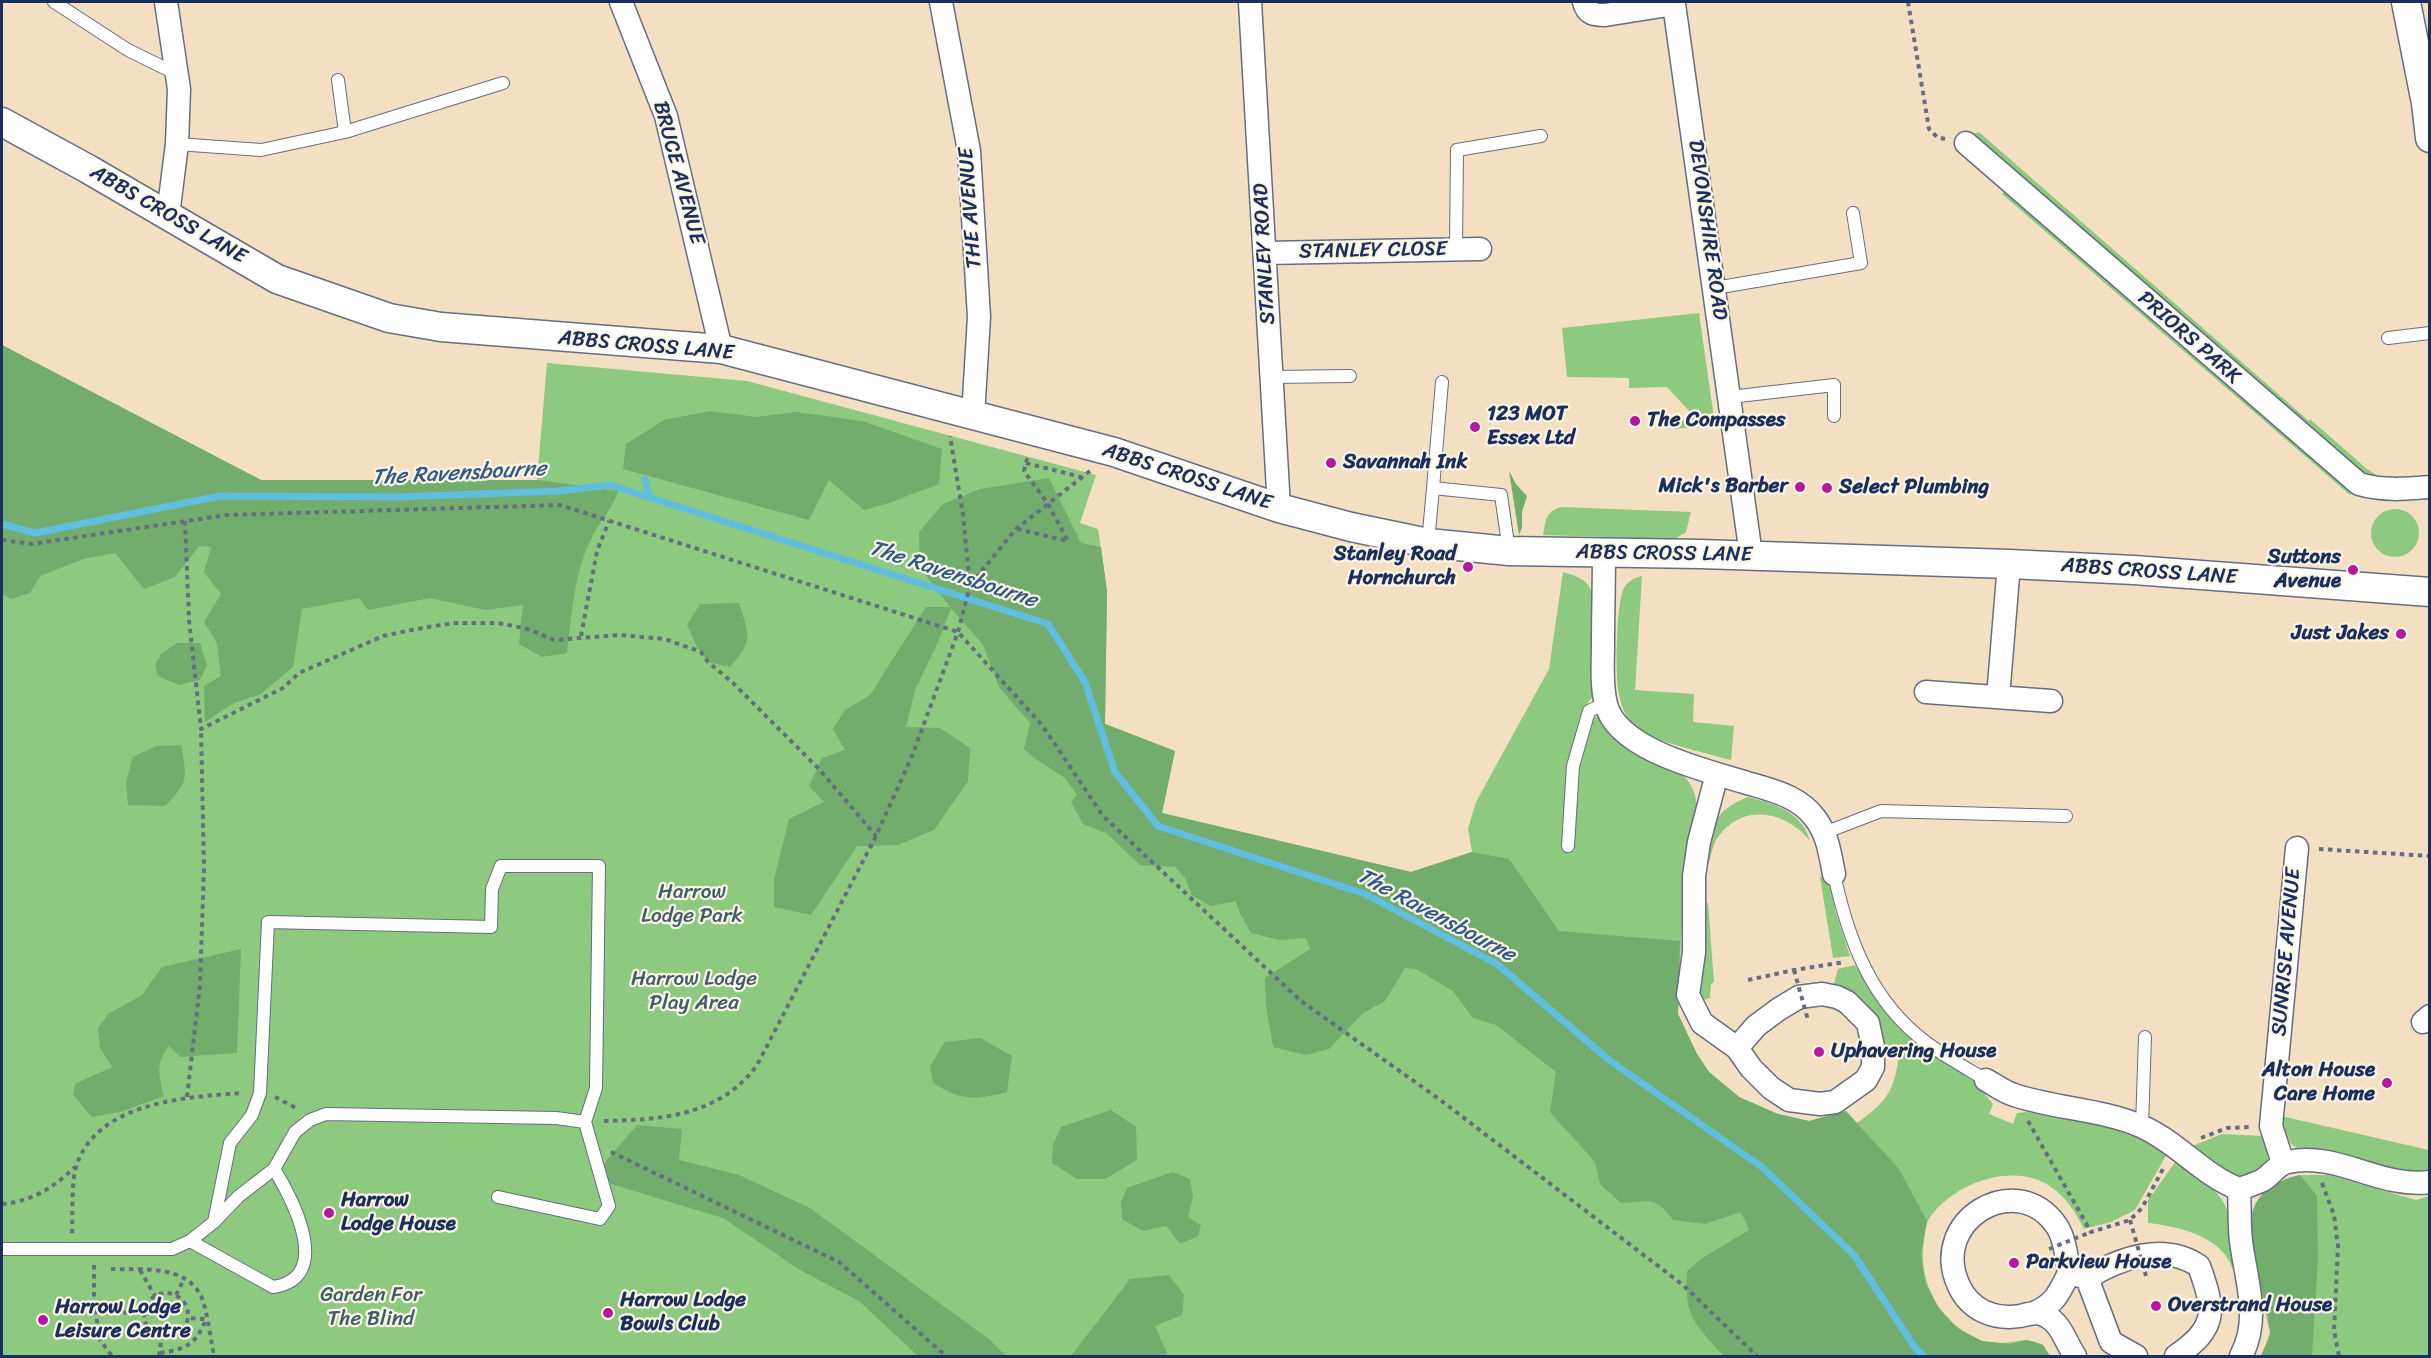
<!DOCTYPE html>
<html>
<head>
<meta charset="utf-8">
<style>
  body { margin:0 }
  #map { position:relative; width:2431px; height:1358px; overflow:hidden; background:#f3e0c2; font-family:Sriracha,sans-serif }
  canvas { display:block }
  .frame { position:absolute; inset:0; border:3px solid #1b2f5e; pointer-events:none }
</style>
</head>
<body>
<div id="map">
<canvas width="2431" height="1358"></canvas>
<div class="frame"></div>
</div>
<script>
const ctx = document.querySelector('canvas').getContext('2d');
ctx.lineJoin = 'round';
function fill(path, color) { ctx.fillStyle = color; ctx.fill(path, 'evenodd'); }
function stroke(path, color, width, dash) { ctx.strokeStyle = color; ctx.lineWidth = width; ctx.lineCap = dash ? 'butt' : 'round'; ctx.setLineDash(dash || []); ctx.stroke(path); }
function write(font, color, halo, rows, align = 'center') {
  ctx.font = font + ' Sriracha,sans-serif'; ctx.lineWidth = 4.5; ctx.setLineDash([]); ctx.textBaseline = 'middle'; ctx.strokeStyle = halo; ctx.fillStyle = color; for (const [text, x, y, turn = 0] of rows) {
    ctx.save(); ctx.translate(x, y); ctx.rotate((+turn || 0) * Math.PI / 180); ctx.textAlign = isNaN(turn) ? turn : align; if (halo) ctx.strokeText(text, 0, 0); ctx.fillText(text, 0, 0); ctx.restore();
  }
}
fill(new Path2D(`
  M 1979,132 L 2309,421 L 2310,419 L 2367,469 L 2378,476 L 2392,477 L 2369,478 L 2348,465 L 1973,134 Z
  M 2005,191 L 2353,491 L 2350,495 L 2002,194 Z
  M 1699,313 L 1715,425 L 1673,429 L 1691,413 L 1667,387 L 1629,388 L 1629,378 L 1567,377 L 1562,328 Z
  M 2,345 L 261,480 L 537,480 L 547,363 L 747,381 L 1096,475 L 1080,523 L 1098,529 L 1107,591 L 1105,724 L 1175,751 L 1162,813 L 1411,872 L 1472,852 L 1468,829 L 1476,802 L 1549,669 L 1563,572 C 1573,575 1582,577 1588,585 C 1604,607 1589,668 1593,697 L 1588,702 L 1592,718 L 1599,716 C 1607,728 1614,739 1626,747 C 1655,767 1692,762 1697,805 L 1684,868 L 1678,1014 L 1697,1054 L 1709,1072 L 1739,1097 L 1778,1114 L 1809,1121 L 1846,1111 L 1857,1123 C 1891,1099 1895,1088 1900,1047 L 1884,1048 L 1833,987 L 1838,969 L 1855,965 L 1871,989 L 1980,1081 L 1978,1086 L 1993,1104 L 1989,1114 L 2013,1124 L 2017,1113 L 2026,1112 C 2076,1119 2125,1126 2167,1154 L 2135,1210 L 2111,1222 L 2084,1229 C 2074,1209 2061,1189 2038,1180 C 2001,1166 1950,1187 1929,1219 C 1925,1225 1925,1234 1924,1241 C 1917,1283 1941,1324 1980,1340 C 1995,1346 2011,1342 2025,1340 C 2031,1340 2038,1343 2043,1345 L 2050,1356 L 2,1356 Z
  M 1560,507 L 1691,512 L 1686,532 L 1675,539 L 1543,535 C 1546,520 1545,513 1560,507 Z
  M2371 533a24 24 0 1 1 48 0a24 24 0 1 1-48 0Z
  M 1642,576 L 1635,690 L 1694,694 L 1693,722 L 1734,726 L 1731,760 C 1707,753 1653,742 1635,727 C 1626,719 1621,706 1619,694 C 1615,678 1616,602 1624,588 C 1628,581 1634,578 1642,576 Z
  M 1748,797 C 1774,804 1802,811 1810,841 C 1787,811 1742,802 1718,837 C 1713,844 1711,855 1709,863 C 1706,829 1715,810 1748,797 Z
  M 1830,876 L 1835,910 L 1850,956 L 1833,958 L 1820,877 Z
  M 1703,902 L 1708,903 L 1714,982 L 1711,984 L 1710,998 L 1700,1001 L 1699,986 Z
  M 2281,1116 L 2429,1150 L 2429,1171 L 2399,1173 L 2361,1159 L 2303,1152 L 2291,1144 L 2284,1131 Z
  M 2222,1134 L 2264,1136 C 2272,1162 2269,1165 2247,1179 L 2228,1177 L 2192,1146 Z
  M 2176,1161 C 2191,1171 2212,1184 2222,1200 C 2235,1219 2236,1259 2240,1282 C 2235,1274 2231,1264 2226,1256 C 2209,1233 2174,1226 2148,1223 L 2148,1200 Z
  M 2300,1175 L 2329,1175 L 2416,1200 L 2429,1196 L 2429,1356 L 2261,1356 L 2270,1333 L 2258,1280 L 2262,1196 L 2285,1179 Z`), '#8dc97e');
fill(new Path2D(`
  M 2,345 L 261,480 L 538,480 L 618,491 C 612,509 601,520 593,535 C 574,571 572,613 567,653 L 542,657 L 519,644 L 523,605 L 485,610 L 430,598 L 368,610 L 359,598 L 302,609 L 293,667 L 261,694 L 234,703 L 205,722 L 204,686 L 221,676 L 217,643 L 204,622 L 221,594 L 204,572 L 211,547 L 199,546 L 175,577 L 144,589 L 115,553 L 83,559 L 40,576 L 30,593 L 11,599 L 2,594 Z
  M 710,411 L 757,417 L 796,412 L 862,421 L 942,449 L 939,484 L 889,503 L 864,510 L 829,480 L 809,520 L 623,469 L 626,444 L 664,420 Z
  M 1509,471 L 1516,484 L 1527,496 L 1522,512 L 1522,528 L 1519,535 Z
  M 1049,478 L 1081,543 L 1101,547 L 1107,591 L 1105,724 L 1175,751 L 1162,813 L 1411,872 L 1472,852 L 1509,859 L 1559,931 L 1680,941 L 1678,1014 L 1697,1054 L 1709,1072 L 1739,1097 L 1778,1114 L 1809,1121 L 1846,1111 L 1899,1169 L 1927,1221 L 1921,1254 L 1925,1282 L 1938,1307 L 1957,1328 L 1982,1341 L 2011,1344 L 2027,1340 L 2043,1345 L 2050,1356 L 1724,1356 C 1695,1325 1684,1316 1687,1271 L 1704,1257 L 1749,1230 L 1741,1212 L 1705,1224 L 1673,1220 C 1656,1196 1649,1201 1621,1203 L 1600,1184 L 1595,1162 L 1550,1112 L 1556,1072 L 1496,1025 L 1473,1018 L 1453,991 L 1416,969 L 1405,968 L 1385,1001 L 1363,1013 L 1329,1049 L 1306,1055 L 1273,1047 L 1266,1006 L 1265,978 L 1310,949 L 1306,938 L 1279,940 L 1251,933 L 1239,911 L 1236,901 L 1211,906 L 1192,895 L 1185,878 L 1175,867 L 1140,865 L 1106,833 L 1083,824 L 1071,802 L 1077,795 L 1065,778 L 1037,760 L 1024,749 L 1030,723 L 999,687 L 983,645 L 951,608 L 938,642 L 915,690 L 906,727 L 940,728 L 970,748 L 968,781 L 934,830 L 898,845 L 857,846 L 811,915 L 774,907 L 774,879 L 789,819 L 824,802 L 809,786 L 822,758 L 845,750 L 833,729 L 845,710 L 870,695 L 926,607 L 950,607 L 920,568 L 919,532 L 943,504 L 980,489 Z
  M 739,603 C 749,636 754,640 730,667 L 708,662 L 697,647 L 687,625 L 700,604 Z
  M 177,643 L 200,643 L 207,665 L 200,680 L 179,685 L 158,676 L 155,665 L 161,654 Z
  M 181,745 C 187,778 189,782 165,806 L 128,805 L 126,782 L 133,757 L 156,746 Z
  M 241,949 L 237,1053 L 180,1057 L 169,1046 C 155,1062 159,1077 164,1096 L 120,1112 L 92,1117 L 73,1095 L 75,1084 L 112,1067 L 100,1048 L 98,1028 L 108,1014 L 142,995 L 162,967 Z
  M 980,1038 L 1012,1056 L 1007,1092 C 975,1100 962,1101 933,1083 L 930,1066 L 945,1042 Z
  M 1111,1110 L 1136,1127 L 1137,1160 L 1105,1179 L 1077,1179 L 1052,1163 L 1053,1145 L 1061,1127 Z
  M 637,1125 L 682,1129 L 679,1160 L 739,1175 L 810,1208 L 990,1340 L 1006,1356 L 918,1356 L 859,1301 L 800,1270 L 723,1218 L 611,1184 L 601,1174 L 606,1161 Z
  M 1173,1172 L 1190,1179 L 1193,1196 L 1188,1217 L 1201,1225 L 1198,1236 L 1180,1244 L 1166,1226 L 1143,1231 L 1122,1219 L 1121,1202 L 1127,1188 Z
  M 2300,1175 L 2317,1196 L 2318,1258 L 2312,1356 L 2261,1356 C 2264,1349 2271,1338 2270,1330 C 2265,1274 2213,1195 2300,1175 Z
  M 1169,1275 L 1184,1295 L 1182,1315 L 1155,1326 L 1167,1353 L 1164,1356 L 1071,1356 L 1130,1279 Z`), '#72ad6d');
stroke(new Path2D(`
  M 645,479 L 649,497
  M 2,524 L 35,533 L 220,496 L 395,497 L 560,491 L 610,485 L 1048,624 L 1085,682 L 1115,772 L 1158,826 L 1365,894 L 1497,964 L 1609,1060 L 1762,1167 L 1854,1255 L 1916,1349 L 1924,1356`), '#61bedf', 7);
const service = new Path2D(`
  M 54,2 L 128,50 L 179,75
  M 338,80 L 345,132
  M 177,144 L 261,150 L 345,132 L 503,83
  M 1456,249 L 1457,150 L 1541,136
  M 1715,288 L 1861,263 L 1853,213
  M 2388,338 L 2430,333
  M 1272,377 L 1350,376
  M 1730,397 L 1834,385 L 1834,416
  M 1433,488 L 1442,382
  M 1428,543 L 1433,488 L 1501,495 L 1509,551
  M 1824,833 L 1881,811 L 2066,816
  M 1568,846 L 1573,766 L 1589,711 L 1606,703
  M 1834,874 C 1848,939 1871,1002 1927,1043 C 1946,1057 1966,1068 1986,1080
  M 2142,1126 L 2145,1037
  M 214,1222 L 230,1143 L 252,1115 L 260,1093 L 268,922 L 491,927 L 492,889 L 501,866 L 599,866 L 596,1088 L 585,1122 L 609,1206 L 600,1219 L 498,1197
  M 190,1241 L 273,1287 C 334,1278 293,1200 274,1169
  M 2,1249 L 172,1249 L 190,1241 L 214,1222 L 239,1196 L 274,1169 L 295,1132 L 310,1120 L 326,1114 L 556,1118 L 585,1122`);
const minor = new Path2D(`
  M 166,2 L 179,89 L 177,144 L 168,215
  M 621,2 L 666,116 L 721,349
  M 941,2 L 969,151 L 979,317 L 973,416
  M 1250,2 L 1279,508
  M 1584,2 C 1587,14 1594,15 1605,15 L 1674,4 L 1751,555
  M 1966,143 L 2359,484 C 2383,491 2405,489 2430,487
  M 1266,253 L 1480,249
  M 1604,553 C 1604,583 1603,614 1603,644 C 1603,663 1601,685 1606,704 C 1616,749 1704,770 1744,782 C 1770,790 1798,795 1815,818 C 1828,835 1830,854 1834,874
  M 1926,692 L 2051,701
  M 1998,697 L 2009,564
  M 1717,774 L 1699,842 L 1694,876 L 1694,952 L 1688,995 L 1702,1023 L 1737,1048 L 1751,1068 L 1771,1088 L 1789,1100 L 1820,1104 L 1835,1102 L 1866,1080 L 1873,1067 L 1873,1047 L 1868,1023 L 1847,1002 L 1837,997 L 1822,994 L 1799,997 L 1779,1009 L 1756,1026 L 1737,1048
  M 2423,1022 L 2430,1016
  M 1986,1080 C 1995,1085 2004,1092 2014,1095 C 2056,1109 2103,1109 2143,1127 C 2178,1143 2204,1176 2239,1189 C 2246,1187 2254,1184 2261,1181 C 2271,1176 2277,1164 2288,1162 C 2337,1151 2381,1189 2430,1182
  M 2283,1163 L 2271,1126 L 2297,848
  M 2239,1189 C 2240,1207 2239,1224 2241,1241 C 2246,1281 2261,1319 2241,1356
  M 2069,1273 L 2087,1278 C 2120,1258 2164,1242 2199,1266 C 2215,1311 2218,1327 2176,1356
  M 2087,1278 L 2111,1342 L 2136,1356
  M 2034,1313 C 2055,1304 2059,1293 2069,1273 C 2067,1259 2065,1237 2056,1225 C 2016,1168 1928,1221 1959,1286 C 1970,1310 1994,1320 2020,1316 C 2029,1314 2037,1311 2046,1316 C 2061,1323 2066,1343 2075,1356`);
const tertiary = new Path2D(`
  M 2406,2 L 2426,103 L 2430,138
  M 2,122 L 88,169 L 277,279 L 389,318 L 441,327 L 721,349 L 1114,452 L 1279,508 L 1351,527 L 1428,543 L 1509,551 L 1700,554 L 2009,564 L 2134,570 L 2430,592`);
stroke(service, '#676d81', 14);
stroke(minor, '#676d81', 25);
stroke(tertiary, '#676d81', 31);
stroke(new Path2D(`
  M 1908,2 L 1929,129 L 1937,137 L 1945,139
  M 1026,463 L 1081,477
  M 185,521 L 189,620 L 201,729 L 283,688 L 299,673 L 383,636 L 416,629 L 454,623 L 498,623 L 528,629 L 554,640 L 620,635 L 665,639 L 701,652 L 708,662 L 732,682 L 819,769 L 876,836
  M 1017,529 L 1068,541 L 1048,504 L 1024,471 L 1028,455
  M 2,540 L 32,544 L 227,515 L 560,505 L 958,632 L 1042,725 L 1103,816 L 1301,1001 L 1439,1099 L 1683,1285 L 1757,1356
  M 970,585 L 1016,529 L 1090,471
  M 581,636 L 597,551 L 609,521
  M 2319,849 L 2430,856
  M 1748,980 L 1794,970 L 1845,962
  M 187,1097 L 200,985 L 204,868 L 201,729
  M 275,1097 L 298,1109
  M 604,1121 C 656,1120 712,1117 750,1074 C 757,1067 762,1055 767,1046 L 876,836 L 912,756 L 958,632 L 970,586 L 963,515 L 950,436
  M 2028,1121 L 2091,1232 L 2130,1220 L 2142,1208 L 2164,1167
  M 2201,1138 L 2227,1128 L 2251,1127
  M 611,1152 L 839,1262 L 946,1356
  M 2322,1183 L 2334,1215 L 2338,1246 L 2334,1331 L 2339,1356
  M 2,1204 C 33,1201 53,1188 75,1167
  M 72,1233 C 73,1215 71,1178 77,1164 C 99,1102 186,1097 241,1093
  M 94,1265 L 94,1302 L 100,1340 L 112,1356
  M 111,1269 C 141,1270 185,1264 201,1296 C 207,1309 211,1341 214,1356
  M 140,1270 L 155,1296
  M144 1315a22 22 0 1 1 44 0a22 22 0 1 1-44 0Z
  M 176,1295 L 184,1279
  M 96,1312 L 144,1313
  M 160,1353 C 186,1349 196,1345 206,1319 L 187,1318
  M 159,1356 L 162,1336`), '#676d81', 4, [4.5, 4.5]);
stroke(service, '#fff', 12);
stroke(minor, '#fff', 22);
stroke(tertiary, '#fff', 28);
stroke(new Path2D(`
  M 1794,970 L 1808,1020
  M 2130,1220 L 2146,1276
  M 2049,1249 L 2091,1232`), '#676d81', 4, [4.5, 4.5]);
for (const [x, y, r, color] of [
  [1635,421,6,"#b5179e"],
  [1475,427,6,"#b5179e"],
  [1331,463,6,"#b5179e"],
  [1800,487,6,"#b5179e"],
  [1827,488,6,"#b5179e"],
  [1468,567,6,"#b5179e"],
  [2353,570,6,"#b5179e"],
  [2401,634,6,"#b5179e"],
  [1819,1052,6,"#b5179e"],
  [2387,1083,6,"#b5179e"],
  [329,1213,6,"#b5179e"],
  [2014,1263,6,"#b5179e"],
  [2156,1306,6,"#b5179e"],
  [608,1313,6,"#b5179e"],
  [43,1320,6,"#b5179e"]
]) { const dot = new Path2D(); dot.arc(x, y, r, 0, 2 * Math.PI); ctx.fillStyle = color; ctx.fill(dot); stroke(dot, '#fcf5e5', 2); }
write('21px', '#1b2f5e', '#fcf5e5', [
  ["BRUCE AVENUE",678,173,75],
  ["THE AVENUE",971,208,-94],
  ["ABBS CROSS LANE",168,215,30],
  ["DEVONSHIRE ROAD",1707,230,82],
  ["STANLEY CLOSE",1373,251,-1],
  ["STANLEY ROAD",1265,254,-93],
  ["PRIORS PARK",2189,338,41],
  ["ABBS CROSS LANE",646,346,5],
  ["ABBS CROSS LANE",1187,477,18],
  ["ABBS CROSS LANE",1664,554,1],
  ["ABBS CROSS LANE",2149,572,4],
  ["SUNRISE AVENUE",2287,952,-85]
]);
write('bold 21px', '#1b2f5e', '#fcf5e5', [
  ["123 MOT",1487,415],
  ["Essex Ltd",1487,439],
  ["The Compasses",1647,421],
  ["Savannah Ink",1343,463],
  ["Mick's Barber",1788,487,"right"],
  ["Select Plumbing",1839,488],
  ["Stanley Road",1456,555,"right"],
  ["Hornchurch",1456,579,"right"],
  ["Suttons",2341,558,"right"],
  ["Avenue",2341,582,"right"],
  ["Just Jakes",2389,634,"right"],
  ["Uphavering House",1831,1052],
  ["Alton House",2375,1071,"right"],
  ["Care Home",2375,1095,"right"],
  ["Harrow",341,1201],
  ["Lodge House",341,1225],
  ["Parkview House",2026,1263],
  ["Harrow Lodge",620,1301],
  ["Bowls Club",620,1325],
  ["Overstrand House",2168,1306],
  ["Harrow Lodge",55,1308],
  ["Leisure Centre",55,1332]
], 'left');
write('21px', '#3d5d68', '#fcf5e5', [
  ["Harrow",692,893],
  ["Lodge Park",692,917],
  ["Harrow Lodge",694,980],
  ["Play Area",694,1004],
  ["Garden For",371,1296],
  ["The Blind",371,1320]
]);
write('italic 22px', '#305a85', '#fcf5e5', [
  ["The Ravensbourne",459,474,-3],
  ["The Ravensbourne",953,575,18],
  ["The Ravensbourne",1436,916,28]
]);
</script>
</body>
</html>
